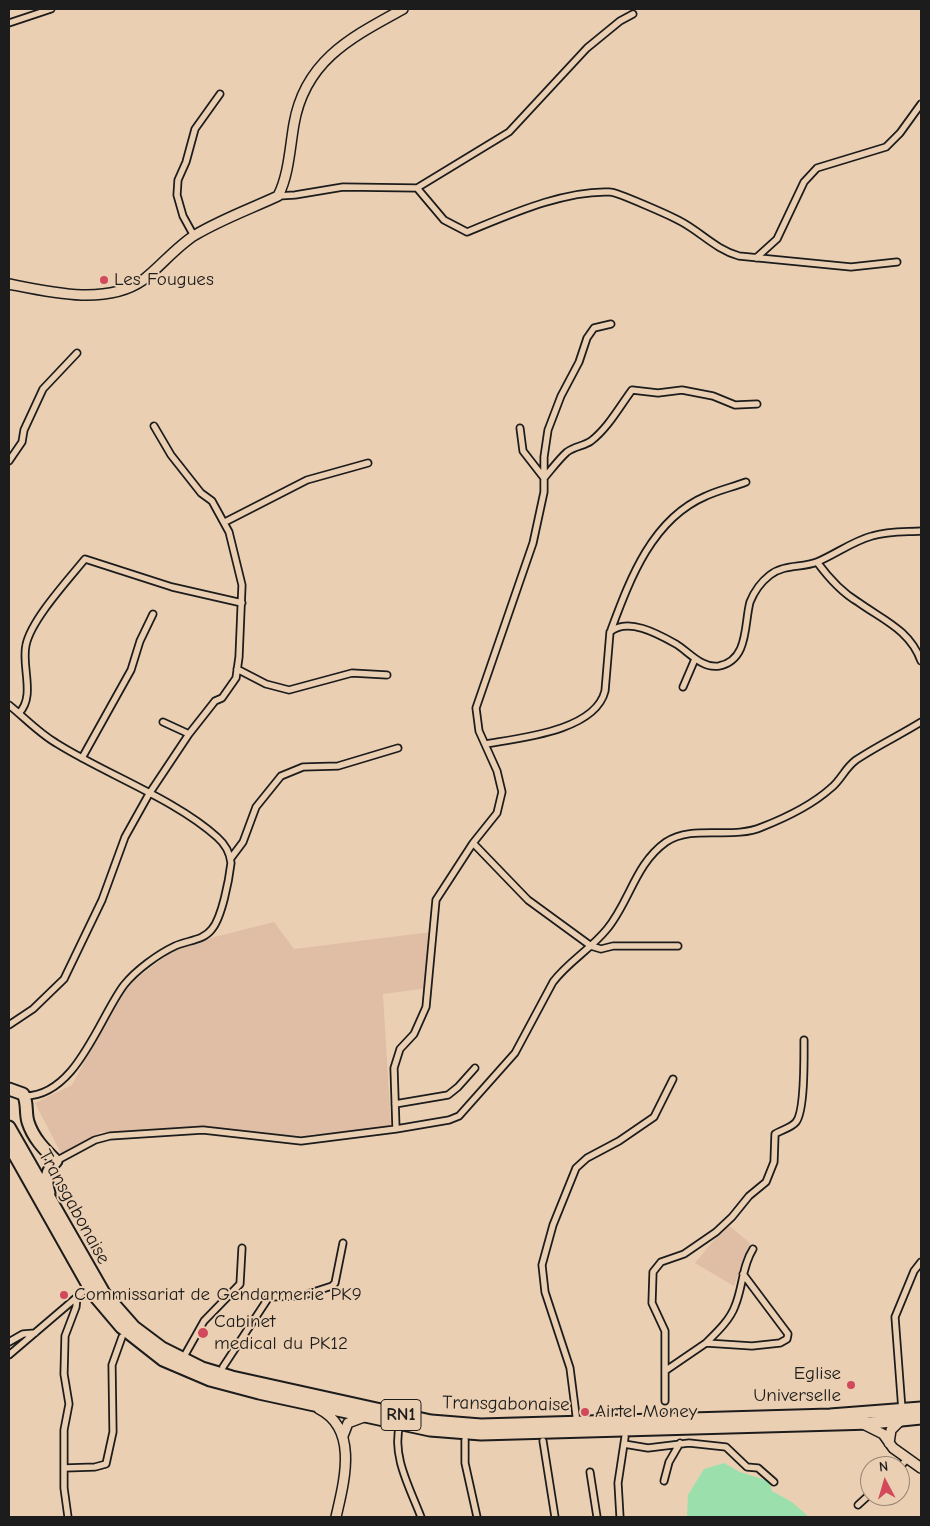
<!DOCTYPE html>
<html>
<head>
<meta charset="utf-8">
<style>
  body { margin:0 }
  #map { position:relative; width:930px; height:1526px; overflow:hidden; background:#ebcfb2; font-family:"Comic Neue",sans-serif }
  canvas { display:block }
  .frame { position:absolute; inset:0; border:10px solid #1c1c1c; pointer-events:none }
  .north { position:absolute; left:860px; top:1456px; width:50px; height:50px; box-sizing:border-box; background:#ebcfb2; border:1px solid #988776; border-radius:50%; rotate:354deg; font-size:14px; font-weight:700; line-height:20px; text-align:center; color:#1c1c1c }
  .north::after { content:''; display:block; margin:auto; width:18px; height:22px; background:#d1495b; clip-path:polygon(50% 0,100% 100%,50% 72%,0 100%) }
</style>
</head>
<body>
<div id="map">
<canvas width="930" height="1526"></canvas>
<div class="frame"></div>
<div class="north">N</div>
</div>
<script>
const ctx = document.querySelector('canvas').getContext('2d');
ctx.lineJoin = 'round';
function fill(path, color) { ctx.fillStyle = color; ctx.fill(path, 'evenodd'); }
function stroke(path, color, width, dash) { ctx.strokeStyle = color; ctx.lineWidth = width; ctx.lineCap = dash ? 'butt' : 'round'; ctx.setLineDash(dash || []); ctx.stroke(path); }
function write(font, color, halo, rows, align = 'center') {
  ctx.font = font + ' "Comic Neue",sans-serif'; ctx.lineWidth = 4; ctx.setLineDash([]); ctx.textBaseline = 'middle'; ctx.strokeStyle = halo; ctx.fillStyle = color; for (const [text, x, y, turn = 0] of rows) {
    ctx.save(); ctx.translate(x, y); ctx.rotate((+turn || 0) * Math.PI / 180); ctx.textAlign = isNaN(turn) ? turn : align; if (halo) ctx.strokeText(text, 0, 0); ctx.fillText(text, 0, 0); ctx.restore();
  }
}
fill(new Path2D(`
  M 274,922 L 294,949 L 431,932 L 428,988 L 383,994 L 391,1127 L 308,1135 L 308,1137 L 198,1127 L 142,1133 L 101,1132 L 62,1155 L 35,1103 L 72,1085 L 124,988 L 179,946 Z
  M 727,1224 L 750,1243 L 734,1286 L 695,1263 Z`), '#e0bea5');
fill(new Path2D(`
  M 724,1463 L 740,1472 L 769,1481 L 772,1491 L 792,1502 L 809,1517 L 687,1517 L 688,1495 L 704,1469 Z`), '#9be0ac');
const street = new Path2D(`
  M 9,23 L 51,9
  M 417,188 L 444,220 L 467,232 C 509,215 564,190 610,192 C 617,192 671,216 680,221 C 701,232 715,249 739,256 L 851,267 L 897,262
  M 278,196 L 295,195 L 343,187 L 417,188 L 509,132 L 587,48 L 620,21 L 633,14
  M 194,236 L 183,216 L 177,195 L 178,180 L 186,162 L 195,129 L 220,94
  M 756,258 L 777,239 L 804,182 L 817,168 L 886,147 L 900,133 L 921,104
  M 611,324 L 594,328 L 587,338 L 579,362 L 561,396 L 548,430 L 544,457 L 544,492 L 533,543 L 476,708 L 479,731 L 497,771 L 502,792 L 497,813 L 473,843 L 528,900 L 591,946 L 601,949 L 613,946 L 678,946
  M 520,428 L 523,451 L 544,478 C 551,470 559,459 567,452 C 575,446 584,446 591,441 C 608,428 620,406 632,390 L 658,393 L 682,390 L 713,396 L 735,405 L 757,404
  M 9,461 L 22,442 L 24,430 L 43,389 L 77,353
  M 225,522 L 307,480 L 368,463
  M 817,562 C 828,577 841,592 858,602 C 883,620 910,630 921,661
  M 611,630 C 630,579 652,519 706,496 C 719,490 733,487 746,482
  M 237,669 L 266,684 L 289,690 L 352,673 L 387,675
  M 683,687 L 695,659
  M 9,705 C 25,718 39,733 56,743 C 105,774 175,799 217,837 C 225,844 230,853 231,863 C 229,880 222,917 212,929 C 203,941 188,940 175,946 C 158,954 136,970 124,985 C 99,1018 76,1097 24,1096
  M 19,713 C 36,696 21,666 26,645 C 31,620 68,580 85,559 L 172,587 L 242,603
  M 163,722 L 189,734
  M 485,744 C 520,738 595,731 605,691 L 610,632 C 628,617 658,634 676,644 C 689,652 702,669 719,666 C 749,660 744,624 750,602 C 754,592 761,582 770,575 C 784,564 802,568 817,562 C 836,554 853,541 872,536 C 888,531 905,532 921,531
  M 82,758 L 131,670 L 140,641 L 153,614
  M 231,858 L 243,842 L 256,807 L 281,776 L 303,767 L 338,766 L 398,748
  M 9,1025 L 33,1009 L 64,979 L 102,900 L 125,837 L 149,794 L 189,734 L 215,701 L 222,698 L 236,678 L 239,657 L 242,585 L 229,532 L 212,501 L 201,493 L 171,455 L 154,426
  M 395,1104 L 448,1095 L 458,1087 L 475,1068
  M 396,1129 L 394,1068 L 400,1049 L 414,1034 L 426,1007 L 436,900 L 473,843
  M 56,1161 L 95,1140 L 110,1136 L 203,1130 L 301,1141 L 396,1129 L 449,1120 L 459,1116 L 515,1053 L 553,982 C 568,962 591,949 607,929 C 630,901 635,864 666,842 C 693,824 732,840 762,827 C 785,818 812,805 831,788 C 841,780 845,768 856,760 C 877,746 900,735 921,722
  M 9,1342 L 23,1334 L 35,1333
  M 706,1343 C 717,1332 730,1320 735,1306 C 743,1287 742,1266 753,1249
  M 186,1353 L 204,1321 L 240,1284 L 242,1248
  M 9,1355 L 84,1291
  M 223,1367 L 269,1297 L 301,1296 L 332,1286 L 335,1283 L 343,1243
  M 665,1371 L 706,1343 L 752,1346 L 780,1343 L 787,1339 L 788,1334 L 743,1274
  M 665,1401 L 665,1331 L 652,1303 L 653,1272 L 661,1262 L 684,1254 L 716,1232 L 732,1217 L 749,1196 L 766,1182 L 774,1162 L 775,1134 C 781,1130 791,1128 796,1122 C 805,1111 804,1057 804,1040
  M 902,1410 L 895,1317 L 914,1271 L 921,1262
  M 577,1423 L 570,1368 L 545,1292 L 542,1265 L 553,1225 L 576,1168 L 587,1158 L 619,1141 L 654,1117 L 673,1079
  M 400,1424 C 391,1455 410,1488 421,1517
  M 465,1440 L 465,1463 L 477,1517
  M 543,1441 L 555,1517
  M 624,1444 L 648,1448 L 689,1443 L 726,1447 L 747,1467 L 758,1468 L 774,1482
  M 900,1467 L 907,1459
  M 65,1468 L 95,1467 L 106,1464 L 113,1432 L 112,1365 L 122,1337
  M 590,1472 L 597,1517
  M 664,1481 L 669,1462 L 680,1443
  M 858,1505 L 870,1494
  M 68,1517 L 64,1488 L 64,1430 L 69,1404 L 64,1374 L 65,1336 L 76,1307 L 77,1297
  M 620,1517 L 618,1483 L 625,1437`);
const secondary = new Path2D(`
  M 9,284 C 49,292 106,306 143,280 C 161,266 176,247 195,235 C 222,219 250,209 278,196 C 289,175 290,146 294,124 C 305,60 352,37 403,9
  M 319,1409 C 359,1429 344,1482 336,1517
  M 865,1425 L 883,1434 L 893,1448 L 921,1468
  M 343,1436 L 348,1423 L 364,1417
  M 889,1443 L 891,1430 L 901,1420`);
const highway = new Path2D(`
  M 9,1089 L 23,1094 C 28,1102 25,1112 28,1122 C 33,1138 44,1149 56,1161 C 46,1171 45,1181 49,1193
  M 9,1127 L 104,1293 L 134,1327 L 162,1348 L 202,1368 L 232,1377 L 431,1421 L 481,1425 L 830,1415 L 921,1408
  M 9,1145 L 93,1294 L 121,1327 L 163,1360 L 210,1380 L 259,1393 L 430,1430 L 481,1434 L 872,1423 L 921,1418`);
stroke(street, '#1c1c1c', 9);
stroke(secondary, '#1c1c1c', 12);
stroke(highway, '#1c1c1c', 15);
stroke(street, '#ebcfb2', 5.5);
stroke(secondary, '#ebcfb2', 9);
stroke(highway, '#ebcfb2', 11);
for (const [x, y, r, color] of [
  [104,280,5,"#d1495b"],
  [64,1295,5,"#d1495b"],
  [203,1333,6,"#d1495b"],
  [851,1385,5,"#d1495b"],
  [585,1412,5,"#d1495b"]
]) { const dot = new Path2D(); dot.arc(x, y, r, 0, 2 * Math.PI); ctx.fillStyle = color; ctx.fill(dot); stroke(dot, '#ebcfb2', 2); }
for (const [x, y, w] of [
  [401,1415,40]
]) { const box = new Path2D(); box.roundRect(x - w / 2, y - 15.5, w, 31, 4); ctx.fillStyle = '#ebcfb2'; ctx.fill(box); stroke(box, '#1c1c1c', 1); }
write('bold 18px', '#1c1c1c', null, [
  ["RN1",401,1415]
]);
write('19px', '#1c1c1c', '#ebcfb2', [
  ["Les Fougues",114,280],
  ["Commissariat de Gendarmerie PK9",74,1295],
  ["Cabinet",214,1322],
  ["medical du PK12",214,1344],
  ["Eglise",841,1374,"right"],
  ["Universelle",841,1396,"right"],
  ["Airtel Money",595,1412]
], 'left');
write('19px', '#1c1c1c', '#ebcfb2', [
  ["Transgabonaise",74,1207,61],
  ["Transgabonaise",506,1404,1]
]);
</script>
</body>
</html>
